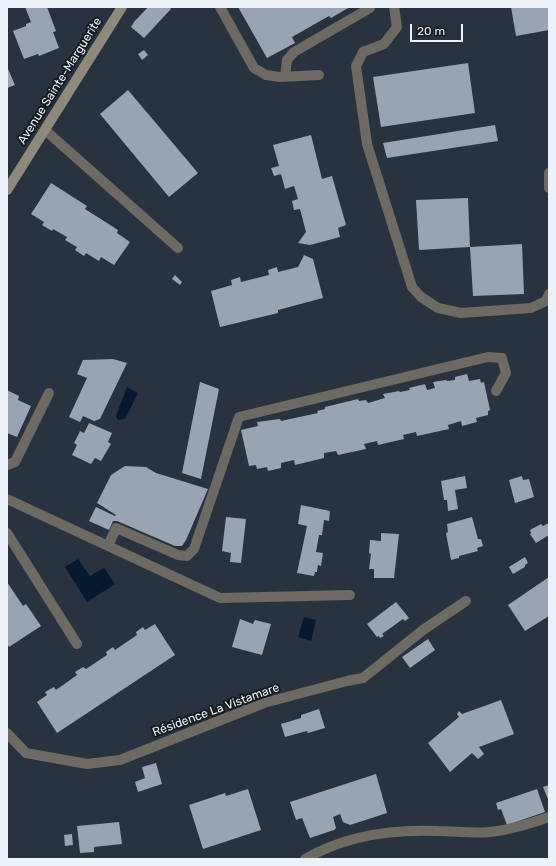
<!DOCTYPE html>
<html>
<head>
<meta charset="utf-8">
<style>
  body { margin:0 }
  #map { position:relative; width:556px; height:866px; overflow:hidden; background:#29333f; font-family:Rubik,sans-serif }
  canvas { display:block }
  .frame { position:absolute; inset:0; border:8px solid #ecf2fa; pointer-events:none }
  .scale { position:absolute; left:410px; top:24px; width:53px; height:18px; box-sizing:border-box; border:2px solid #ecf2fa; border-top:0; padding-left:5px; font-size:12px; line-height:14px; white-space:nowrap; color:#ecf2fa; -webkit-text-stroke:3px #161b20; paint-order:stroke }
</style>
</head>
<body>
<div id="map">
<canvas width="556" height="866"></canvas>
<div class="frame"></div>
<div class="scale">20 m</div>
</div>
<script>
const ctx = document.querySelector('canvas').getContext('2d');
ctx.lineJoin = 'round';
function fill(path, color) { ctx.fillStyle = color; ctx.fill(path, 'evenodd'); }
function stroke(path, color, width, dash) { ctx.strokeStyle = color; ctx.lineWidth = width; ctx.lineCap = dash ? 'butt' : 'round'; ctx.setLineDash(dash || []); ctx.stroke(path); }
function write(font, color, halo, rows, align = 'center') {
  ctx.font = font + ' Rubik,sans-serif'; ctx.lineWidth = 4; ctx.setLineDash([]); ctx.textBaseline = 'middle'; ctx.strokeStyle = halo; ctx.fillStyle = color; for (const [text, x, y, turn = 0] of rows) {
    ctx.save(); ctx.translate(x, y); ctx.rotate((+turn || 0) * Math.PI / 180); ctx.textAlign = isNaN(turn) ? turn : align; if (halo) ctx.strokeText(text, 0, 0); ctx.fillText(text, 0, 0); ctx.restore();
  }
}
fill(new Path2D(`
  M 127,387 L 138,393 L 125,419 L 118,420 L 116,416 Z
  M 78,559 L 90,576 L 104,568 L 115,584 L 87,602 L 65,567 Z
  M 304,617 L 316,620 L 311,641 L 298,637 Z`), '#05192f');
fill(new Path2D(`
  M 25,7 L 47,7 L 56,31 L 53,32 L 59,48 L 39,56 L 38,54 L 24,59 L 13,31 L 26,26 L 26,24 L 31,22 Z
  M 148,7 L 169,7 L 171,9 L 144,38 L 131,27 L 134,22 Z
  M 238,7 L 350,7 L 331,18 L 329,16 L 292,37 L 295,43 L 267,58 Z
  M 511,7 L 549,7 L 549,30 L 516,36 Z
  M 144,50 L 148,55 L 142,60 L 138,54 Z
  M 468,63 L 475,113 L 381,127 L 373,77 Z
  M 7,69 L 8,69 L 15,85 L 7,88 Z
  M 128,90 L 198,173 L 169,197 L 100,114 Z
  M 495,125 L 498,141 L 387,158 L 383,143 Z
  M 311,135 L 322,179 L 332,176 L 346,225 L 338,228 L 340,237 L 310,245 L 298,243 L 306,232 L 300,209 L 294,210 L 292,201 L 298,199 L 294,186 L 285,189 L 281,174 L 274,176 L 271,168 L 279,166 L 273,145 Z
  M 51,183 L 87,206 L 85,209 L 118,230 L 117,233 L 130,242 L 114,265 L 101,257 L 99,261 L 86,253 L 84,256 L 75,250 L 77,247 L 65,240 L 67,237 L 53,229 L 52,231 L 42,225 L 44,222 L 31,214 Z
  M 468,198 L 470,247 L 419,250 L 416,200 Z
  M 522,244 L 524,294 L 473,296 L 470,247 Z
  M 304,255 L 313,259 L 323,298 L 278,310 L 278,313 L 220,327 L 211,291 L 232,285 L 231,280 L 240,277 L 241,282 L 269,275 L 268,270 L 277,267 L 278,272 L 298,267 Z
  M 175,275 L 182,282 L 180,285 L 172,279 Z
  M 113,359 L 127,363 L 100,419 L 94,421 L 83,416 L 80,422 L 69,417 L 87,378 L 77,374 L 83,360 Z
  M 467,374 L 469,381 L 480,379 L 481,383 L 484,382 L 490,410 L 488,411 L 488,415 L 476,418 L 477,422 L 462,426 L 461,421 L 448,425 L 449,429 L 417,436 L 416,432 L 403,435 L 404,439 L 378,445 L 377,441 L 364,444 L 366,449 L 338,455 L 336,451 L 324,453 L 324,458 L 295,465 L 294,460 L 281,463 L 281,468 L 268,471 L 267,467 L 257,469 L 256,465 L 249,466 L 241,430 L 258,426 L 257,422 L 280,419 L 281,421 L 318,413 L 317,411 L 325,409 L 325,407 L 358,399 L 359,401 L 366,400 L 368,403 L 385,398 L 383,394 L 399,391 L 400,392 L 410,390 L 409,388 L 425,384 L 427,390 L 435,388 L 433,382 L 446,380 L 447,381 L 455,380 L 455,377 Z
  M 200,382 L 219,389 L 201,479 L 182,473 Z
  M 7,390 L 19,396 L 18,400 L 31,406 L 17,437 L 7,433 Z
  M 89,423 L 112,433 L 108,442 L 111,444 L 101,461 L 95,458 L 91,464 L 72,455 L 77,445 L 74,443 L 80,431 L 84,433 Z
  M 125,466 L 146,467 L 156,473 L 208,489 L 186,540 L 182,546 L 175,546 L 117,521 L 113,521 L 109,530 L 89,521 L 96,507 L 115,516 L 116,515 L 97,503 L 111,475 Z
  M 465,476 L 467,488 L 455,490 L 458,509 L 448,511 L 447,500 L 444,500 L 441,481 Z
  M 522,476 L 523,480 L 529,479 L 534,497 L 515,503 L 509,480 Z
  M 301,505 L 330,511 L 329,521 L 324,520 L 322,535 L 319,535 L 316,552 L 323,553 L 321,566 L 318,565 L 317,572 L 315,572 L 314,576 L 297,573 L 307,526 L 298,524 Z
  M 226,517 L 246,519 L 241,563 L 230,562 L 231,553 L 222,551 Z
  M 472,517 L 478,539 L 481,539 L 483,546 L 477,548 L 478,551 L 459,556 L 459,558 L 451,560 L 446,533 L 448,532 L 447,524 Z
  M 549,523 L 549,535 L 536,543 L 530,534 L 531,533 L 530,530 L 541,524 L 543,526 Z
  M 381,533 L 399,534 L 394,578 L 374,578 L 374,569 L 369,569 L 371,554 L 369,553 L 370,540 L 381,541 Z
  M 525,557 L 528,563 L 525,565 L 525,567 L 513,574 L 509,567 Z
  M 549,577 L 549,616 L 525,631 L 508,605 Z
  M 7,582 L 23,606 L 26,604 L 41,626 L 9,647 L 7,643 Z
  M 396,602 L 409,618 L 405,621 L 403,619 L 382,634 L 384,636 L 380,638 L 379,636 L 377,637 L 367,624 Z
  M 240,619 L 253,624 L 255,620 L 271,624 L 262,655 L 232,647 Z
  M 155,624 L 175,655 L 57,733 L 37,702 L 47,695 L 45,692 L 54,687 L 56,690 L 77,675 L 75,672 L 83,667 L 86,669 L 107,655 L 106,652 L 113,647 L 115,650 L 137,635 L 136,632 L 143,627 L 145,630 Z
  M 428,639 L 435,650 L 410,668 L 402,657 Z
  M 501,700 L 514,734 L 479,747 L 484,754 L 478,759 L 472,753 L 450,772 L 428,743 L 459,717 L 457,714 L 459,711 L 462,714 Z
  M 319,709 L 325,728 L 308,733 L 307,731 L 285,737 L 281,724 L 301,718 L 301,715 Z
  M 156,763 L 162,784 L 138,792 L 135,782 L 145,778 L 142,767 Z
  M 376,774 L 387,813 L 350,825 L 343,822 L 340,814 L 333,817 L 336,828 L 334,830 L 310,838 L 302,818 L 296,820 L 290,802 Z
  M 549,785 L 549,802 L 543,787 Z
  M 248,789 L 261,830 L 203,849 L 189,805 L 225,793 L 226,796 Z
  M 537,789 L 545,812 L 507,825 L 501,809 L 498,810 L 496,803 Z
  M 119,822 L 122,844 L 94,847 L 94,852 L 80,853 L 77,826 Z
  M 72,834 L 73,845 L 65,846 L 64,835 Z`), '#98a4b2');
stroke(new Path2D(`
  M 285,76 L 287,60 L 294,52 L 370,8
  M 7,465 L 15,462 L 49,393`), '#6d6963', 10);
stroke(new Path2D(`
  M 220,7 L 254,68 L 266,75 L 280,77 L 319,75
  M 394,7 L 397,27 L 384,44 L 363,52 L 356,66 L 367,144 L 412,287 L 421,297 L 438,308 L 461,313 L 531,308 L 546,301 L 549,294
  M 45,130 L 178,248
  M 549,173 L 549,188
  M 7,499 L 220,598 L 350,595
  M 7,533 L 77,644
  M 108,546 L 116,528 L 178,555 L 187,556 L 194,549 L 239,417 L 488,357 L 502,358 L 506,373 L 496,391
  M 7,733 L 26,753 L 87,764 L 120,760 L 264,703 L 347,681 L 363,678 L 423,630 L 466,601
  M 305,859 C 346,835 391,829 438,831 C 455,831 472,834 490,832 C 510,830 529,824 549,817`), '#6d6963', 10);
stroke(new Path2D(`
  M 7,190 L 122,7`), '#8e887d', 10);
write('12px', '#ecf2fa', '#161b20', [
  ["Avenue Sainte-Marguerite",60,81,-58],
  ["Résidence La Vistamare",216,710,-20]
]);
</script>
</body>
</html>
